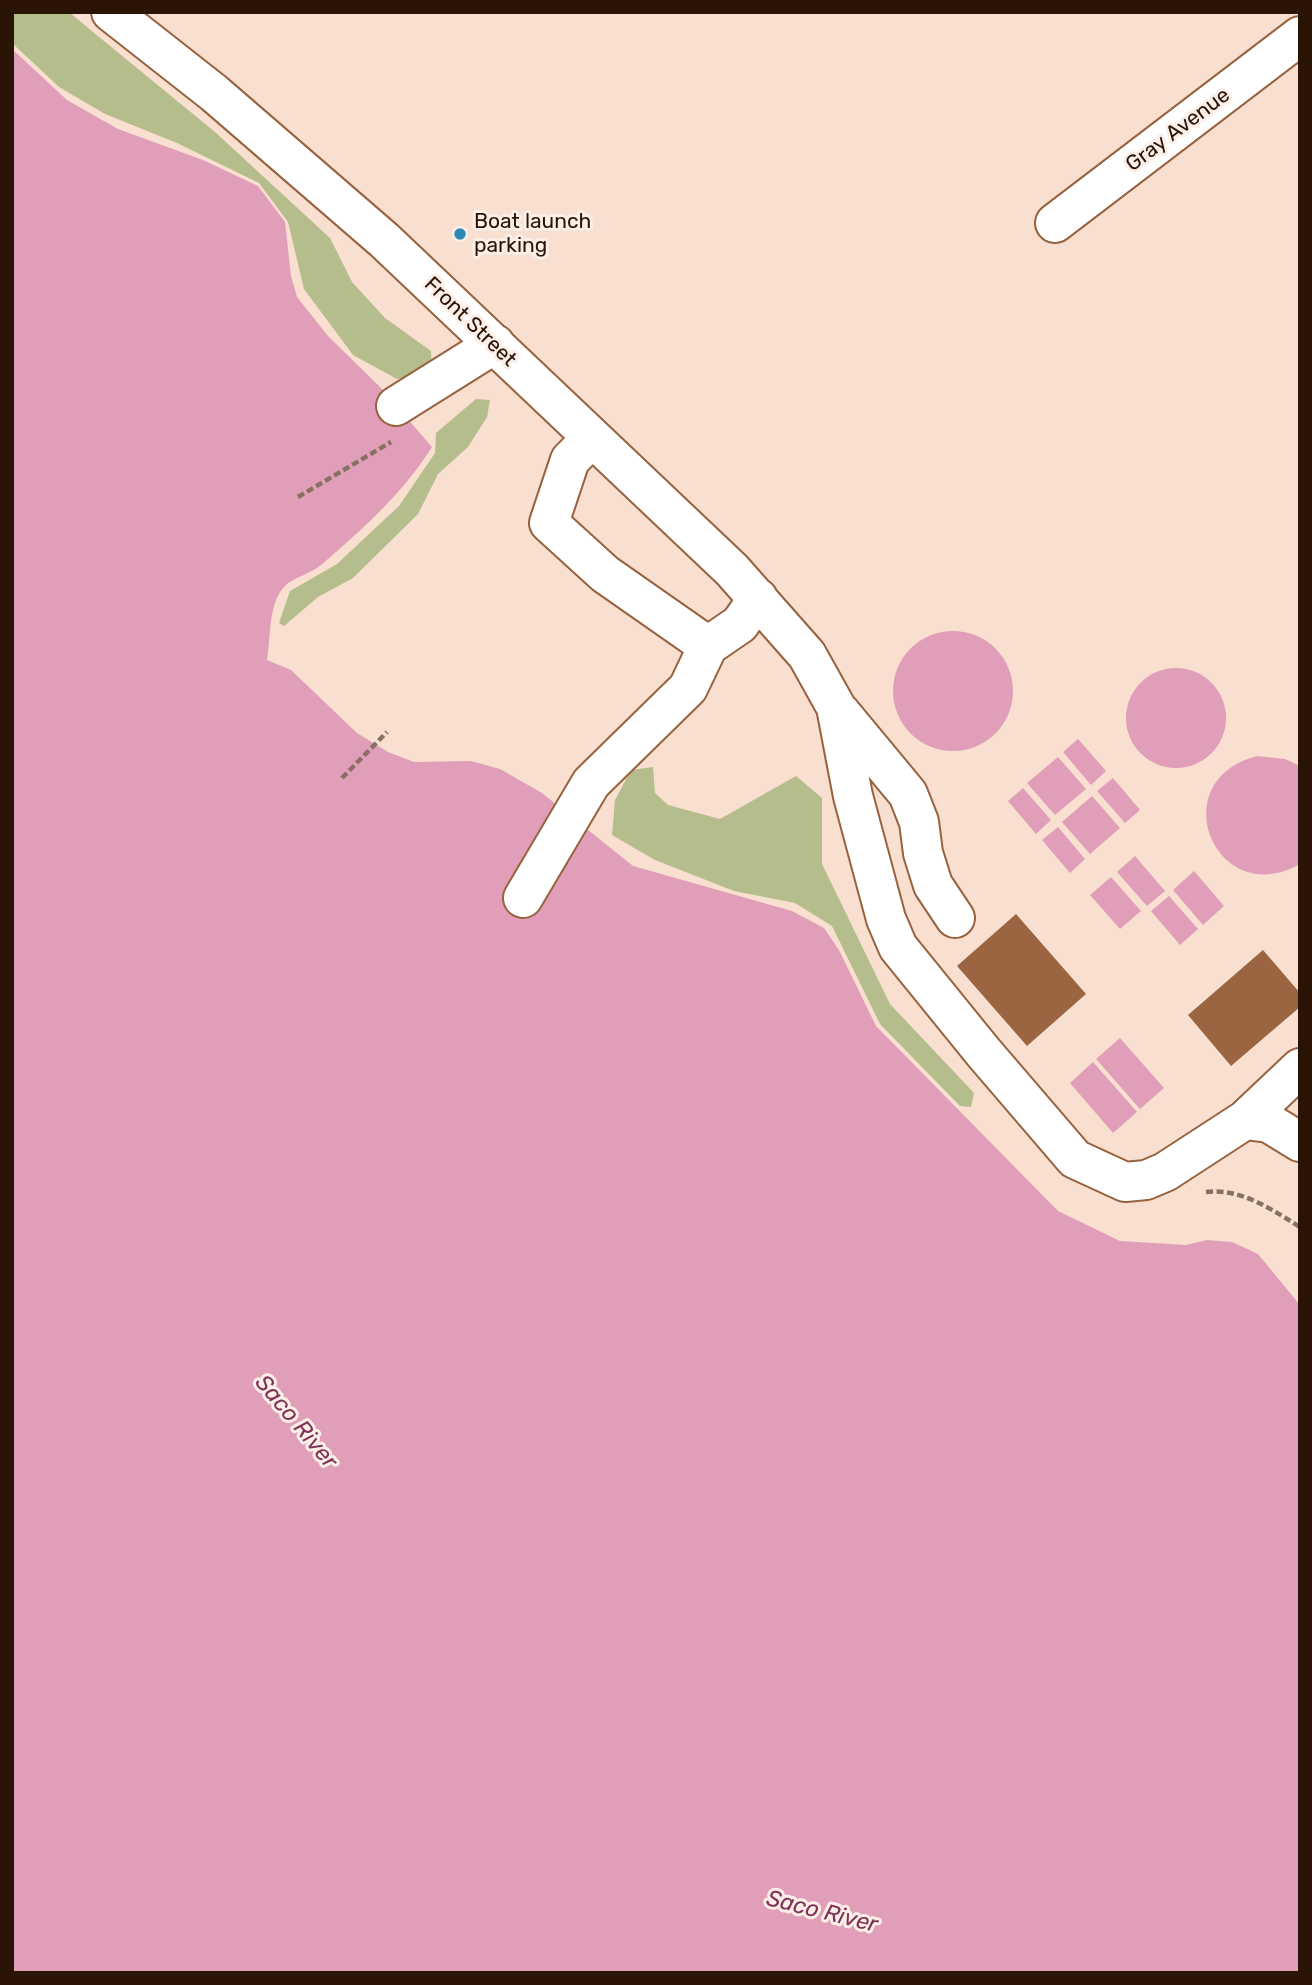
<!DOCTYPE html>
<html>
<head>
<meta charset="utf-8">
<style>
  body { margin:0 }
  #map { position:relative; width:1312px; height:1985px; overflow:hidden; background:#f8dfd0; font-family:Rubik,sans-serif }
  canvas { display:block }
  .frame { position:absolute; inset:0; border:14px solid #291405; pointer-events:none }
</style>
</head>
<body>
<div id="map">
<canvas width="1312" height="1985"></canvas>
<div class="frame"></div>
</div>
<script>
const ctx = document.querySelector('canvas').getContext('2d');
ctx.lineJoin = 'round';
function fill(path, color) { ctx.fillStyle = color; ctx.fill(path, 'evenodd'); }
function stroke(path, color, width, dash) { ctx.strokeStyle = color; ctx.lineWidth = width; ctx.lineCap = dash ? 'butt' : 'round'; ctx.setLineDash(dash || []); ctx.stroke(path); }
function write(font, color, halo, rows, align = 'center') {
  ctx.font = font + ' Rubik,sans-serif'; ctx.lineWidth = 6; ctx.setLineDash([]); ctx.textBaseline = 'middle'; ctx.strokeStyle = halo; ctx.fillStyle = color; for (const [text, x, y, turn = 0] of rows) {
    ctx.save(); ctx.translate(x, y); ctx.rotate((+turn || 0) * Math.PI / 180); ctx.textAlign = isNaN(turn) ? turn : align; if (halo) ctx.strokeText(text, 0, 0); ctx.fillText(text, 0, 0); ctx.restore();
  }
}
fill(new Path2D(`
  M 12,12 L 69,12 L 93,32 L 215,132 L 330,238 L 352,282 L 385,318 L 431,351 L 432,374 L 397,379 L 353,355 L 304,289 L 288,222 L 259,183 L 177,143 L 105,114 L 59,87 L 12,43 Z
  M 476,399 L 490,400 L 487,417 L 468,447 L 438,474 L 418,514 L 353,578 L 318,597 L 284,626 L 279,623 L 290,591 L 337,564 L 399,506 L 435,453 L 436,433 Z
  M 653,767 L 655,793 L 668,805 L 720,819 L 796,776 L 822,798 L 822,864 L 890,1004 L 974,1093 L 971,1107 L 960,1106 L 880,1024 L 832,926 L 795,903 L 734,891 L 655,860 L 612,835 L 615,800 L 631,770 Z`), '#b6bd8c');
fill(new Path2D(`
  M 12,49 L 67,100 L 118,129 L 203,160 L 258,186 L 285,222 L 291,276 L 297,297 L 328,336 L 380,387 L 432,447 C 403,493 363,529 321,565 C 311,574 293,577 284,587 C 268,604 271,638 267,660 L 291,670 L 357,733 L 388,752 L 414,762 L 471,761 L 500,769 L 542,793 L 633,866 L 792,911 L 824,928 L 839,950 L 876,1026 L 1058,1211 L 1120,1241 L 1186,1245 L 1207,1240 L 1232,1242 L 1258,1254 L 1300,1305 L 1300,1973 L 12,1973 Z
  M893 691a60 60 0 1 1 120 0a60 60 0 1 1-120 0Z
  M1126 718a50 50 0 1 1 100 0a50 50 0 1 1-100 0Z
  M 1078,739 L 1106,771 L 1091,785 L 1063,752 Z
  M 1257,756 L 1285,759 L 1300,766 L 1300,864 C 1216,912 1161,781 1257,756 Z
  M 1058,757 L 1086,789 L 1055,815 L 1027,783 Z
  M 1113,778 L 1140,810 L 1125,823 L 1097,791 Z
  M 1023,788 L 1051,820 L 1036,834 L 1008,801 Z
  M 1092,796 L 1120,828 L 1090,854 L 1062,822 Z
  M 1058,827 L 1085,859 L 1070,873 L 1042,840 Z
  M 1135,856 L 1165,891 L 1147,906 L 1117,872 Z
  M 1194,871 L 1224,906 L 1203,925 L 1173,890 Z
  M 1111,877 L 1141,911 L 1120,929 L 1090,895 Z
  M 1169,896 L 1198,929 L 1180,945 L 1151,911 Z
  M 1120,1038 L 1164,1088 L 1140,1109 L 1096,1059 Z
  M 1093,1062 L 1137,1112 L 1113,1133 L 1070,1083 Z`), '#e09eb8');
fill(new Path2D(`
  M 1016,914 L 1086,994 L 1027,1046 L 957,966 Z
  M 1263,950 L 1300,993 L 1300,1007 L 1231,1066 L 1188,1015 Z`), '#9b6541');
const minor = new Path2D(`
  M 111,12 L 214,93 L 384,240 L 732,570 L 807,655 L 836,707 L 853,796 L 886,919 L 898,947 L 984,1053 L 1075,1159 L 1125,1182 L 1146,1180 L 1165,1172 L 1245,1120 L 1269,1123 L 1300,1142
  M 1055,223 L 1300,36
  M 396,406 L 495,344
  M 592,438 L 570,460 L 549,523 L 605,574 L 708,646 L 740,624 L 758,598
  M 840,712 L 908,794 L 919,822 L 923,853 L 933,885 L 955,918
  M 523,898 L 591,783 L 688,688 L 708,646
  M 1245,1120 L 1300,1068`);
stroke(minor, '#97623d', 42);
stroke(new Path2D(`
  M 298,497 L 391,442
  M 342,778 L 387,732
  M 1206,1192 C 1241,1188 1271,1209 1300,1227`), '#887162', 4.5, [7, 3.5]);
stroke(minor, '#fff', 38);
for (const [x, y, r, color] of [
  [460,234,7,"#2d8ab6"]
]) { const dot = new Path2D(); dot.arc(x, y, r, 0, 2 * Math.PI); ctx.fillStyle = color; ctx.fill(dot); stroke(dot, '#fcefe8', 2.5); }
write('21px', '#291405', '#fcefe8', [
  ["Gray Avenue",1178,130,-37],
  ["Front Street",470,322,44]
]);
write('21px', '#291405', '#fcefe8', [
  ["Boat launch",474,222],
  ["parking",474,246]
], 'left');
write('italic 23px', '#803156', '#fcefe8', [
  ["Saco River",296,1422,50],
  ["Saco River",822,1912,14]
]);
</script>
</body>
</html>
